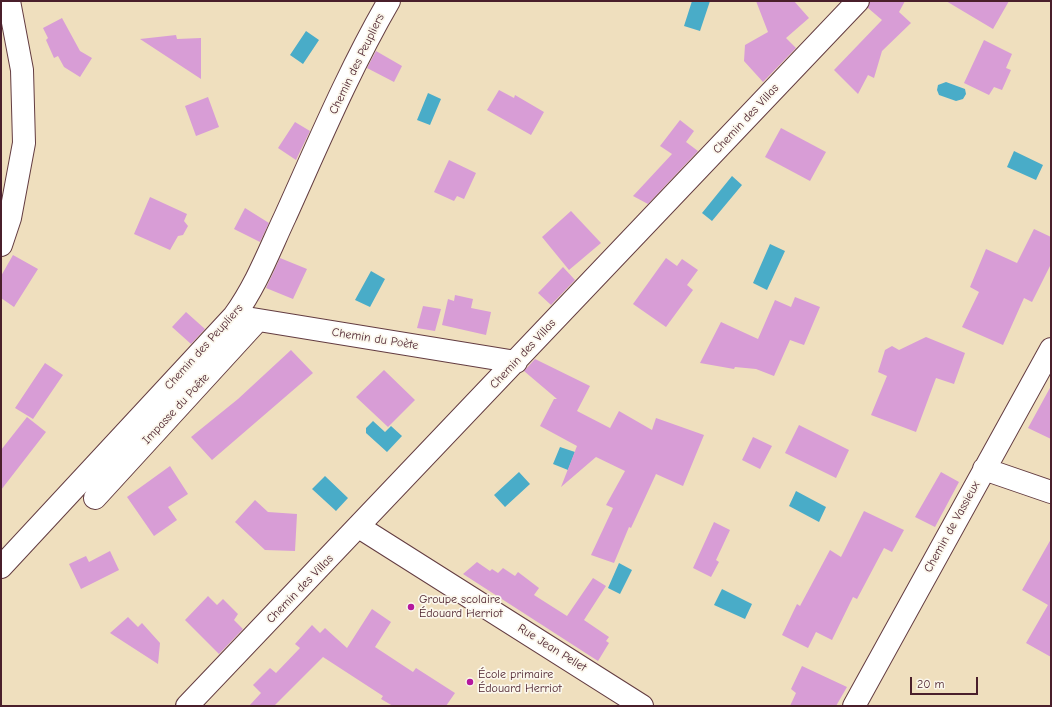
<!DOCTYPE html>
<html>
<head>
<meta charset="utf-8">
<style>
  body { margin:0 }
  #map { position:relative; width:1052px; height:707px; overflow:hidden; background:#efdfbe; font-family:"Comic Neue",sans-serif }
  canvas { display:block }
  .frame { position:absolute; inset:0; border:2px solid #4a1f2b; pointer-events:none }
  .scale { position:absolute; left:910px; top:677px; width:68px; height:18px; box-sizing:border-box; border:2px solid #4a1f2b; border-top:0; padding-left:5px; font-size:12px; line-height:14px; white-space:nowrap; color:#4a1f2b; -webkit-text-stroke:3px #fbf7ec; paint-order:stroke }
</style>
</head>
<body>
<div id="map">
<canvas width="1052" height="707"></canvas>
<div class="frame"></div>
<div class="scale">20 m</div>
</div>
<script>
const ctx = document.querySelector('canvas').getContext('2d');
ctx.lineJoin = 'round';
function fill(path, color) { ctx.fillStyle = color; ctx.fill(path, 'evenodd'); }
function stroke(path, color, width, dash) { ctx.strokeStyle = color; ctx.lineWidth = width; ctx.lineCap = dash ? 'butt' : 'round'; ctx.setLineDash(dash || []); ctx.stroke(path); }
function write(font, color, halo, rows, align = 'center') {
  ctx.font = font + ' "Comic Neue",sans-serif'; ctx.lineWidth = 3.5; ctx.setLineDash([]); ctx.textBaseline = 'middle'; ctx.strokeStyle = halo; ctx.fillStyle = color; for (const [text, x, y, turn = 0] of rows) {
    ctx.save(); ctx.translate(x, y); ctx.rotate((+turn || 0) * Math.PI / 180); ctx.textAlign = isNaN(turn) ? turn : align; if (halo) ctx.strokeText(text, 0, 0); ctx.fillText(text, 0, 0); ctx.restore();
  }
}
fill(new Path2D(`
  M 692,1 L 710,1 L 700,31 L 684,26 Z
  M 306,31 L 319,40 L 303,64 L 290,55 Z
  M 946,82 L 965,89 L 966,94 L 963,99 L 956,101 L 939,95 L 937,90 L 938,85 Z
  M 428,93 L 441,99 L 430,125 L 417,120 Z
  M 1014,151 L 1043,165 L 1036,180 L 1007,167 Z
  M 732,176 L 742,185 L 712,221 L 702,213 Z
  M 770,244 L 785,251 L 767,290 L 753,283 Z
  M 371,271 L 385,279 L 370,307 L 355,300 Z
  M 373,421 L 385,432 L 391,426 L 402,436 L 387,452 L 366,433 L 366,428 Z
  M 560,447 L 575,452 L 568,470 L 553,464 Z
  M 519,472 L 530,484 L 505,507 L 494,495 Z
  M 325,476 L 348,498 L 336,511 L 312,489 Z
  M 796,491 L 826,507 L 819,522 L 789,506 Z
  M 619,563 L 632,570 L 620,594 L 608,588 Z
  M 722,589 L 752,604 L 745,619 L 714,605 Z`), '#49acc8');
fill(new Path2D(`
  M 756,1 L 794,1 L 809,18 L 786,38 L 796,48 L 763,82 L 744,61 L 745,45 L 768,32 Z
  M 870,1 L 905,1 L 899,12 L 911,23 L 882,51 L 874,78 L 868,75 L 858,94 L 834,70 L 882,20 L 868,8 Z
  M 946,1 L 1009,1 L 993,29 Z
  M 62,18 L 80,51 L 92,58 L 80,77 L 64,67 L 58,56 L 54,58 L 46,40 L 48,38 L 43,28 Z
  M 176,35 L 177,39 L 201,38 L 201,79 L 140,39 Z
  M 984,40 L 1012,54 L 1006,68 L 1011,70 L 1002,90 L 994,87 L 989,95 L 964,83 Z
  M 376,51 L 402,66 L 394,82 L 367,68 Z
  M 499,90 L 514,98 L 515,95 L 544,112 L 531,135 L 487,110 Z
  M 208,97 L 219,127 L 196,136 L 185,106 Z
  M 680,120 L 694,131 L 686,142 L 698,151 L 648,204 L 633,196 L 672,154 L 660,146 Z
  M 295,122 L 310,131 L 296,160 L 278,148 Z
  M 781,128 L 826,152 L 810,181 L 765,157 Z
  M 449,160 L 476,173 L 464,199 L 457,196 L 454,201 L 434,192 Z
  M 150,197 L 187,214 L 184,221 L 188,226 L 183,235 L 178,236 L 170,250 L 134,234 Z
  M 245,208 L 269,223 L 260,242 L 234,229 Z
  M 571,211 L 601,243 L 569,270 L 542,237 Z
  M 1034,229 L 1051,237 L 1051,264 L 1032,302 L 1024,298 L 1003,345 L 962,327 L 979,292 L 970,287 L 986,249 L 1017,263 Z
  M 13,255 L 38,269 L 14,307 L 1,298 L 1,276 Z
  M 280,258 L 307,269 L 293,299 L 266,288 Z
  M 666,258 L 677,266 L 682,259 L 698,270 L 687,285 L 693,290 L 666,327 L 633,304 Z
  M 563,267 L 575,280 L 551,305 L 538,293 Z
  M 455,295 L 473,299 L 471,308 L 491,312 L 486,335 L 442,325 L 448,299 L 454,301 Z
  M 795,297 L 820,307 L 804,345 L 790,340 L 774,376 L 756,369 L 735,367 L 734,369 L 700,363 L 721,322 L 758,339 L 775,300 L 791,307 Z
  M 423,306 L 441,309 L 435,331 L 417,328 Z
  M 186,312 L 205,329 L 191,344 L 172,327 Z
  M 926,337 L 965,353 L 954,384 L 936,378 L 916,432 L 871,415 L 887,376 L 878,372 L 885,350 L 892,346 L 899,350 Z
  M 291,350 L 313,373 L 212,460 L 191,437 L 238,399 Z
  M 535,359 L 590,386 L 577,411 L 610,428 L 619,411 L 652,430 L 656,418 L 704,435 L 683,486 L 656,474 L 631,528 L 629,527 L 614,563 L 591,555 L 613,508 L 606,505 L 625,471 L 596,457 L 561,487 L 577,446 L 540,426 L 554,399 L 557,399 L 524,371 Z
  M 45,363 L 63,375 L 33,419 L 15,408 Z
  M 384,370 L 415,400 L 388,427 L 356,397 Z
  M 1051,386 L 1051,439 L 1028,428 Z
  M 27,417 L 46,432 L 1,490 L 1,450 Z
  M 799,425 L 849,450 L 836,478 L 785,453 Z
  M 753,437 L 772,446 L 760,469 L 742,460 Z
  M 170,466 L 188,494 L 168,507 L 177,520 L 154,536 L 127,497 Z
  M 941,472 L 959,482 L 935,527 L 915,517 Z
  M 255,500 L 268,512 L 297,514 L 295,551 L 265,550 L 235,522 Z
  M 864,511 L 904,530 L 892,552 L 884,548 L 857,599 L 853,597 L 832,640 L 816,632 L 808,648 L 782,635 L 797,604 L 800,606 L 830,550 L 841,557 Z
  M 714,522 L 730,530 L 716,560 L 719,562 L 711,577 L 693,568 Z
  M 1051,539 L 1051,657 L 1026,643 L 1048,605 L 1022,590 Z
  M 110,551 L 119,570 L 81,589 L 69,564 L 86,556 L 89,562 Z
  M 477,562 L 490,571 L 492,569 L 498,573 L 503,568 L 515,576 L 518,572 L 539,588 L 534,595 L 567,616 L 593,578 L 606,586 L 584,620 L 609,637 L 606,641 L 609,643 L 598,661 L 463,574 Z
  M 208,596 L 217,605 L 223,599 L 238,614 L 234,620 L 243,629 L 219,654 L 185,620 Z
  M 372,609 L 391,622 L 375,647 L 413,672 L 416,668 L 455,693 L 446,706 L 393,706 L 381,699 L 383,696 L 323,657 L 274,706 L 249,706 L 261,693 L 253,685 L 270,668 L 276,673 L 300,648 L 295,644 L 312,625 L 320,633 L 325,628 L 347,648 Z
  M 128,617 L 138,627 L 142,623 L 160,643 L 158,664 L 110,633 Z
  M 802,666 L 847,687 L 836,706 L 790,706 L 796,693 L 791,689 Z`), '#d89dd6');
const minor = new Path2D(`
  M 1,245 L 10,218 L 24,143 L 22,70 L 9,1
  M 234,316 L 516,362
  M 984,469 L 1051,492
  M 95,498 L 258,320
  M 359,527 L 642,706
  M 1,567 L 234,316 C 257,284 269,251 285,217 C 318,144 349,70 389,1
  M 187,706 L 858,1
  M 854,706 L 1051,349`);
stroke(minor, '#633c41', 24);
stroke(minor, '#fff', 22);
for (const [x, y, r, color] of [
  [411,607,4,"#b5179e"],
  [470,682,4,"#b5179e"]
]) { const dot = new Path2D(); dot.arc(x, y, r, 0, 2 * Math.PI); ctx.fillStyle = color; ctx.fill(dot); stroke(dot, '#fbf7ec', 1.5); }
write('12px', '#4a1f2b', '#fbf7ec', [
  ["Chemin des Peupliers",357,64,-64],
  ["Chemin des Villas",746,119,-47],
  ["Chemin du Poète",375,339,9],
  ["Chemin des Peupliers",204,347,-48],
  ["Chemin des Villas",523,354,-47],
  ["Impasse du Poête",176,409,-47],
  ["Chemin de Vassieux",952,527,-61],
  ["Chemin des Villas",300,589,-46],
  ["Rue Jean Pellet",552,648,32]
]);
write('12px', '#4a1f2b', '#fbf7ec', [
  ["Groupe scolaire",419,600],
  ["Édouard Herriot",419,614],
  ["École primaire",478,675],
  ["Édouard Herriot",478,689]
], 'left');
</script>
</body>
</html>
